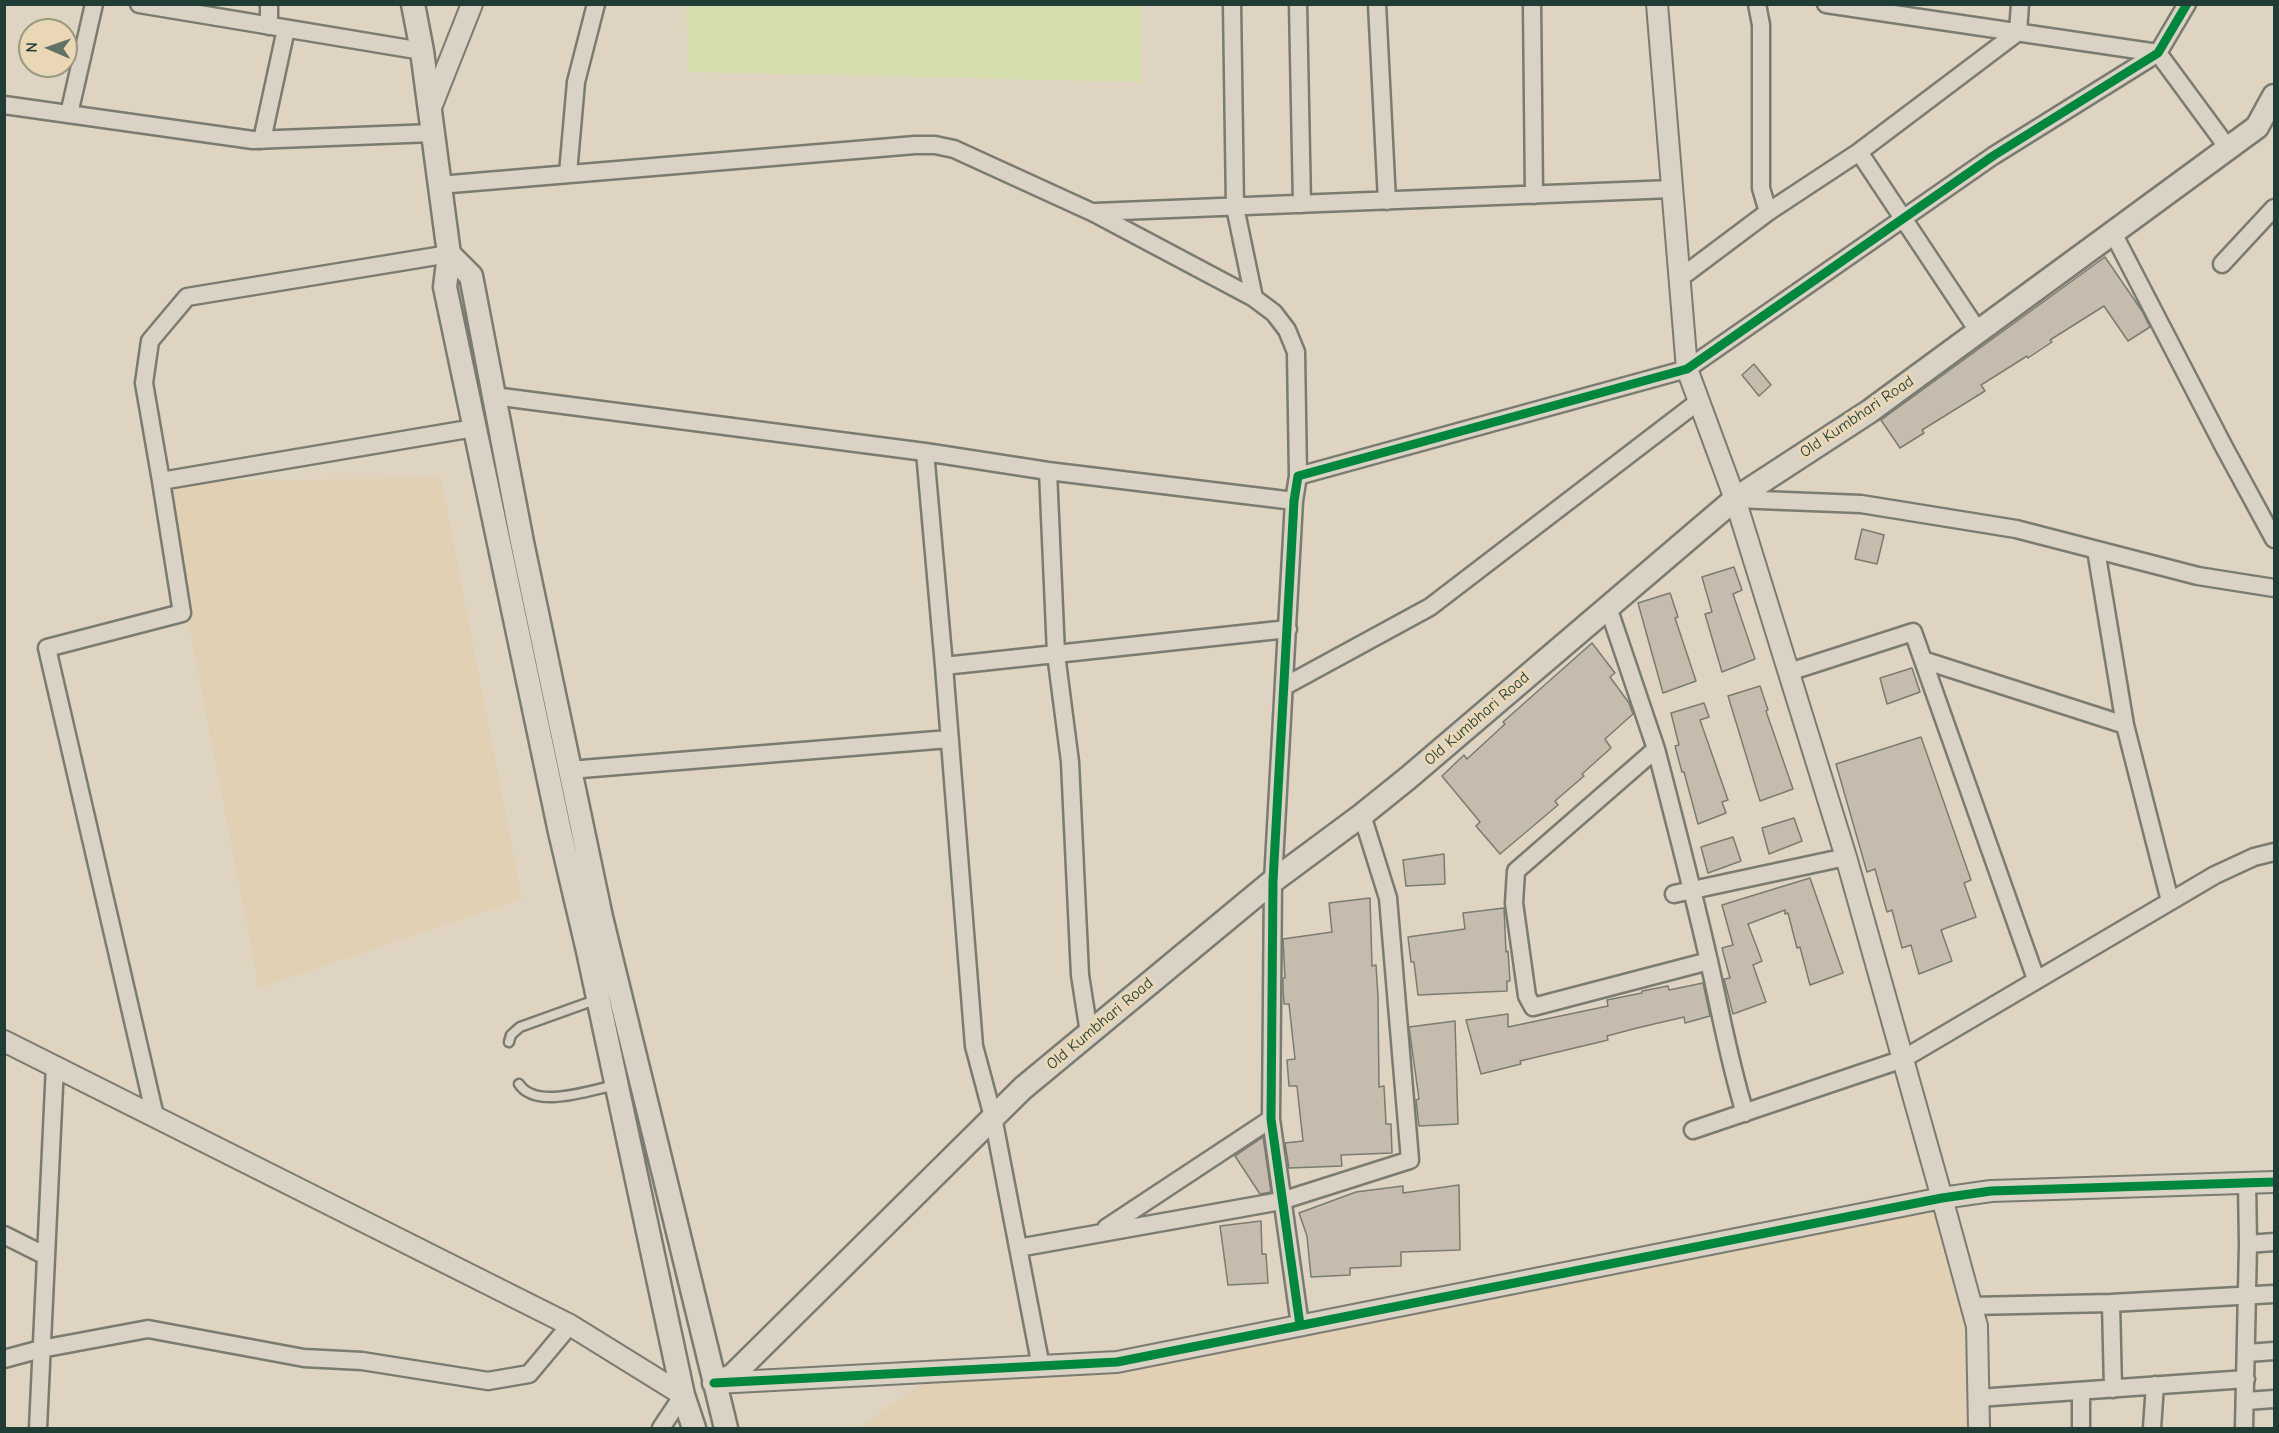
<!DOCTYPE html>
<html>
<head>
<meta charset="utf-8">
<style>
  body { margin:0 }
  #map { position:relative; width:2279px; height:1433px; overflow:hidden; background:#ded4c1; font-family:"Comic Neue",sans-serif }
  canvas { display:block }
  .frame { position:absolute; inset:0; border:6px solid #1f3d34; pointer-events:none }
  .north { position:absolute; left:18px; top:18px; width:60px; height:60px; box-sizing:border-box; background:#ead7b5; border:2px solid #999981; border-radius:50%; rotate:272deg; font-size:16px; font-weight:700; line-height:24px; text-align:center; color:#1f3d34 }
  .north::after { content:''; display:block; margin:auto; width:21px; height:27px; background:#627265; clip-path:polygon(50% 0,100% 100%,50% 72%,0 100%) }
</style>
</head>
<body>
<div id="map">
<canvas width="2279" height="1433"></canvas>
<div class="frame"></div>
<div class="north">N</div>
</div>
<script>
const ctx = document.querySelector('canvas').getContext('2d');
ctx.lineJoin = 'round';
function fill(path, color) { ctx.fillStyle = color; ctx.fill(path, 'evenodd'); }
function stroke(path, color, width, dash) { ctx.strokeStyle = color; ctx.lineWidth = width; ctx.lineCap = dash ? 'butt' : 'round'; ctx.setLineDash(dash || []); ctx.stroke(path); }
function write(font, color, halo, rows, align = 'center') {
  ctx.font = font + ' "Comic Neue",sans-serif'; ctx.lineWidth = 6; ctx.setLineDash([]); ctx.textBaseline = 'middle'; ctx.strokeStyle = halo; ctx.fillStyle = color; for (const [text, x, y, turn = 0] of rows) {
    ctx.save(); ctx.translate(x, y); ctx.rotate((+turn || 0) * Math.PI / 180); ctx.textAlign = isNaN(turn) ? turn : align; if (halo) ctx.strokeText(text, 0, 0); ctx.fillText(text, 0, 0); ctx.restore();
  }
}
fill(new Path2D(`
  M 441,478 L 522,899 L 259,988 L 161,481 Z
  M 1942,1198 L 1973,1338 L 1976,1428 L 858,1428 L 936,1374 L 1117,1362 Z`), '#e1d0b4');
fill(new Path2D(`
  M 686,5 L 1142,5 L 1141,82 L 689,72 Z`), '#d6ddac');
const building = new Path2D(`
  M 2105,257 L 2142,311 L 2150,327 L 2128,341 L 2104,306 L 2050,340 L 2052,342 L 2028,358 L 2027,356 L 1981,385 L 1985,391 L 1922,430 L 1924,433 L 1900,448 L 1881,420 Z
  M 1754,364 L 1771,385 L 1759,396 L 1742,375 Z
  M 1862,529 L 1884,535 L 1877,564 L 1855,559 Z
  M 1734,567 L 1742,590 L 1733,594 L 1755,659 L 1722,672 L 1705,614 L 1712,612 L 1702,577 Z
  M 1670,593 L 1678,617 L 1675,618 L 1696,681 L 1663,693 L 1638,603 Z
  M 1592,643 L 1615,673 L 1610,677 L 1629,703 L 1633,714 L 1605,739 L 1611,748 L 1582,774 L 1584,776 L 1555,801 L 1558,805 L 1500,854 L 1476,826 L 1480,822 L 1442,776 L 1464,755 L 1467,759 L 1505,724 L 1503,722 Z
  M 1912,668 L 1920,692 L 1887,704 L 1880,678 Z
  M 1760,686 L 1768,710 L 1766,711 L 1793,789 L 1760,801 L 1728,696 Z
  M 1704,703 L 1709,717 L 1700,720 L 1728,800 L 1722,802 L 1726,813 L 1698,824 L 1684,772 L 1682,772 L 1675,746 L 1679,745 L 1671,713 Z
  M 1921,737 L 1971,880 L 1964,883 L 1976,917 L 1941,930 L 1952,961 L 1919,974 L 1911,945 L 1902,948 L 1892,910 L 1887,912 L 1875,869 L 1867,872 L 1836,764 Z
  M 1794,818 L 1802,841 L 1769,854 L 1762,828 Z
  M 1733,837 L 1741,861 L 1708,873 L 1701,847 Z
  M 1444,854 L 1445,884 L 1406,886 L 1403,860 Z
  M 1810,878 L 1843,973 L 1810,985 L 1800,947 L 1797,948 L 1788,913 L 1785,914 L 1785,910 L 1748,924 L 1762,961 L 1753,965 L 1766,1002 L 1733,1014 L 1724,979 L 1730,978 L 1722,948 L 1733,945 L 1722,905 Z
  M 1370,898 L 1372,966 L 1376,965 L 1378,997 L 1379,1087 L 1384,1086 L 1386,1124 L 1391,1124 L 1392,1153 L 1341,1155 L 1342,1166 L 1289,1168 L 1285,1143 L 1303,1141 L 1297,1086 L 1289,1086 L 1287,1060 L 1295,1059 L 1289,1004 L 1284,1004 L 1283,988 L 1283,978 L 1285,978 L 1283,939 L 1332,932 L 1329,903 Z
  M 1504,908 L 1506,952 L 1508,951 L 1510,981 L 1507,981 L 1507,991 L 1418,995 L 1414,962 L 1411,962 L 1408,937 L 1465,929 L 1463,913 Z
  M 1703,983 L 1710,1016 L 1685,1023 L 1684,1017 L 1637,1028 L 1607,1036 L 1608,1040 L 1520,1061 L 1521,1064 L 1481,1074 L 1466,1020 L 1508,1014 L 1508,1027 L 1608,1006 L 1607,1000 L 1642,993 L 1642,991 L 1668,986 L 1669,990 Z
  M 1455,1021 L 1458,1124 L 1419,1126 L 1416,1100 L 1419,1099 L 1409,1027 Z
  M 1263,1137 L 1271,1192 L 1260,1194 L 1235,1156 Z
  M 1459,1185 L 1460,1250 L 1401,1252 L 1401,1266 L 1350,1268 L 1350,1275 L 1311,1277 L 1307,1236 L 1299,1213 L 1356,1192 L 1403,1186 L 1403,1193 Z
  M 1261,1221 L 1262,1254 L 1266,1254 L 1268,1283 L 1228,1285 L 1220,1226 Z`);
fill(building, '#c6bcad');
stroke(building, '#7a7b71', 1.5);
const service = new Path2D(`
  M 509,1042 L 511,1035 L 520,1027 L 598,999
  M 519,1084 C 536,1110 590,1090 616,1085`);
const minor = new Path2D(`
  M 139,4 L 422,51
  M 1232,4 L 1235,207 L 1254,298
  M 1298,4 L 1302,204
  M 1377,4 L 1387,201
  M 1532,4 L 1534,195
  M 1757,4 L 1761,25 L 1761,188 L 1768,212
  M 1826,4 L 2158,53 L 2228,148
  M 269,26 L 269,4
  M 4,105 L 253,140 L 433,133
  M 69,114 L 94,4
  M 262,140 L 286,29
  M 1859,152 L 1978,331
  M 568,173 L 576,82 L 596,4
  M 439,185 L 915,145 L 935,145 L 954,149 L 1094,213 L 1254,298 L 1274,313 L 1287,330 L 1296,352 L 1298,476
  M 1095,212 L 1672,189
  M 2113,233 L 2224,447 L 2274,539
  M 2222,264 L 2274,208
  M 1680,278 L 1768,212 L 1859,152 L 2018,32 L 2020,4
  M 494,396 L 925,452
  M 1048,471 L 1056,654 L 1070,762 L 1080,975 L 1089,1033
  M 161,481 L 144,383 L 150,341 L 187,297 L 449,254
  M 1735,499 L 1861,504 L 2016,529 L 2198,576 L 2274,588
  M 2096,550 L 2125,725 L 2170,901
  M 1608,607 L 1656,749
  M 1923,660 L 2125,725
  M 944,666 L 925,452 L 1048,471 L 1294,501
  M 1789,672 L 1913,632 L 2036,979
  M 1285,686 L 1430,607 L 1699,401
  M 569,770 L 949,739
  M 1674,894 L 1846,857
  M 1709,961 L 1533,1007 L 1527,996 L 1514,903 L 1516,871 L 1656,749 C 1674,818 1692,887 1708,957 C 1720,1009 1729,1062 1745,1113
  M 155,1116 L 47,648 L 182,613 L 161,481 L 474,428
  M 1693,1130 L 1903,1059 L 2215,875 L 2254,857 L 2274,852
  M 1106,1228 L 1271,1119
  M 4,1235 L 46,1256
  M 2248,1244 L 2274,1242
  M 1018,1248 L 1281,1201 L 1410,1160 L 1388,898 L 1362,815
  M 2111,1303 L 2113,1389
  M 1971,1306 L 2111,1303 L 2274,1294
  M 1300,1325 L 1271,1119 L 1273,881 L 1294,501 L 1298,476 L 1687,369 L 1993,156 L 2158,53 L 2187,4
  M 2247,1353 L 2274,1351
  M 4,1359 L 41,1349 L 148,1329 L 304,1358 L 362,1361 L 488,1381 L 529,1374 L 570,1325
  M 1041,1367 L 993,1117 L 974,1046 L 944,666 L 1288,629
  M 1978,1398 L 2246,1379
  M 2246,1401 L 2274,1399
  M 38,1428 L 55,1065
  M 661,1428 L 683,1395
  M 2081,1428 L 2081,1391
  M 2152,1428 L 2155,1385
  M 2244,1428 L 2248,1244 L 2247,1183`);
const tertiary = new Path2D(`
  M 1657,4 L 1687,369 L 1735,499 L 1846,857 L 1942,1198 L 1977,1326 L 1979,1428
  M 430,110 L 472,4
  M 4,1041 L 570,1325 L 683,1395
  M 716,1383 L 1117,1362 L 1942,1198 L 1991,1191 L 2274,1182`);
const secondary = new Path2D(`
  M 413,4 L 422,51 L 449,254 L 445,287 L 560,832 L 588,951 L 683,1395 L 694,1428
  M 449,254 L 471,276 L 522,542 L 601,917 L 726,1428
  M 714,1383 L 732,1376 L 1023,1088 L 1273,881 L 1362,815 L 1408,778 L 1735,499 L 1870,411 L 2257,127 L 2274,96`);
stroke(service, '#7a7b71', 13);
stroke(minor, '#7a7b71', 21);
stroke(tertiary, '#7a7b71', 24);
stroke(secondary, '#7a7b71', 27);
stroke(service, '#dad2c5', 8);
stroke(minor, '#dad2c5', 16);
stroke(tertiary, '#dad2c5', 20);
stroke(secondary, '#dad2c5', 22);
stroke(new Path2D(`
  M 1300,1325 L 1271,1119 L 1273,881 L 1294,501 L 1298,476 L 1687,369 L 1993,156 L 2158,53 L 2187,4
  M 714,1383 L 1117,1362 L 1942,1198 L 1991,1191 L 2274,1182`), '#00873e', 9);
write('16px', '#1f3d34', '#ead7b5', [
  ["Old Kumbhari Road",1857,417,-34],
  ["Old Kumbhari Road",1477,719,-41],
  ["Old Kumbhari Road",1100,1024,-40]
]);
</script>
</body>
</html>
